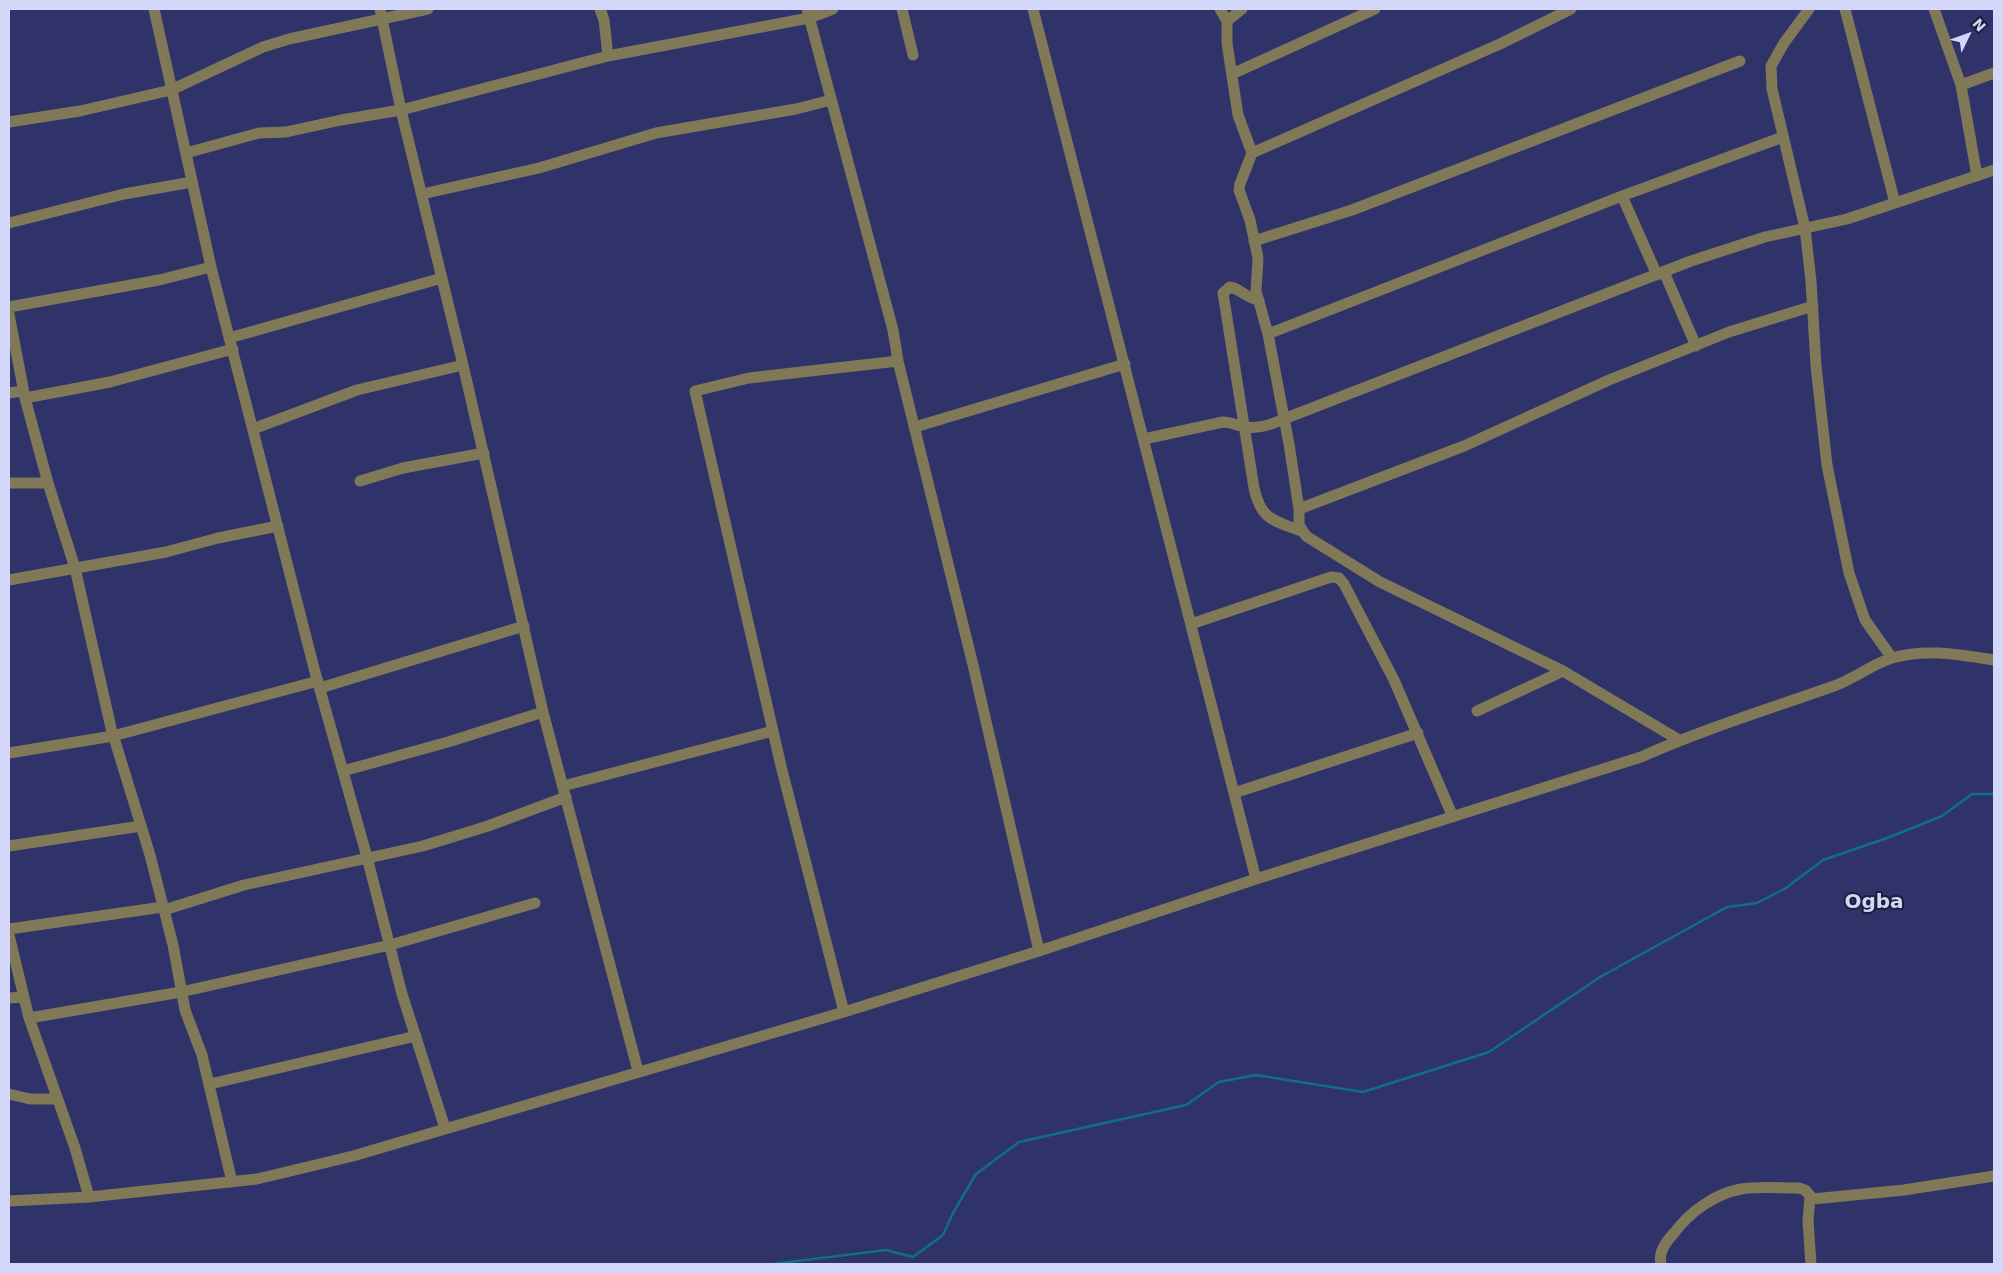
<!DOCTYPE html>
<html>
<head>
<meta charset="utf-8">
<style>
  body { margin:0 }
  #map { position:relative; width:2003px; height:1273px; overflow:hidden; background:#30336a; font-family:"DejaVu Sans",sans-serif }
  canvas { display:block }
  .frame { position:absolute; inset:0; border:10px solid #d3d8fa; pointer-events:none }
  .north { position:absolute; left:1943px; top:10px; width:50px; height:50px; -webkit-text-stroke:4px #1c1f37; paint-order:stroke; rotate:48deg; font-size:14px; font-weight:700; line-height:20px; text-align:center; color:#d3d8fa }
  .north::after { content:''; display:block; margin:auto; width:18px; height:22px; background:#d3d8fa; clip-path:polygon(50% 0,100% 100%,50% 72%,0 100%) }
</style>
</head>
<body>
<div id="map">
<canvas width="2003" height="1273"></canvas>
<div class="frame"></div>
<div class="north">N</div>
</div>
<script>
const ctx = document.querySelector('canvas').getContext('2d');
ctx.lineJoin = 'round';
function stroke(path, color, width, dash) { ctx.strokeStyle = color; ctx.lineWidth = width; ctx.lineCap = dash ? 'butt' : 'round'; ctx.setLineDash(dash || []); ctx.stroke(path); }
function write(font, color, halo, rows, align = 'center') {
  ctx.font = font + ' "DejaVu Sans",sans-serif'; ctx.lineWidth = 4; ctx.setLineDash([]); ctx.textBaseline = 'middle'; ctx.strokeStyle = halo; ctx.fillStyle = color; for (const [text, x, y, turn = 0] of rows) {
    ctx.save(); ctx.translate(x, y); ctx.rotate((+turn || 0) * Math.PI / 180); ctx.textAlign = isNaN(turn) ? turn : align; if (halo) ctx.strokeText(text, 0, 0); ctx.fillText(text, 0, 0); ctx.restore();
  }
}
stroke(new Path2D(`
  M 773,1264 L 886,1250 L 913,1257 L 943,1235 L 953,1213 L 976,1174 L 1019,1142 L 1186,1105 L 1219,1082 L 1256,1075 L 1363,1092 L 1489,1052 L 1600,977 L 1727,907 L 1757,903 L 1786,888 L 1823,860 L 1890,837 L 1942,816 L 1972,794 L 1994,794`), '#0f6f85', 2.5);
stroke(new Path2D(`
  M 154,9 L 211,267 L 315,672 L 367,857 L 402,994 L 445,1128
  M 380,9 L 401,110 L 608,56 L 809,18 L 833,9
  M 600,9 L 604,20 L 608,56
  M 807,9 L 893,330 L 898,361 L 973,665 L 1039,951
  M 902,9 L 913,55
  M 1033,9 L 1256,879
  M 1220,9 L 1227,21 L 1227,43 L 1238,115 L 1252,153 L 1240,184 L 1239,190 L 1250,220 L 1258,258 L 1256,291 L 1268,334 L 1289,444 L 1299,509 L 1299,525 L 1306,536 L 1380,582 L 1563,671 L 1679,740
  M 1809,9 L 1784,43 L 1771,66 L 1772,89 L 1805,228 L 1811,281 L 1816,366 L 1827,465 L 1849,573 L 1865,620 L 1892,658
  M 1845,9 L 1895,203
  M 1934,9 L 1961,85 L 1977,176
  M 1227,21 L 1242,9
  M 1232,74 L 1375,9
  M 1961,85 L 1994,73
  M 9,122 L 80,111 L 171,90 L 263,47 L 289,39 L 428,9
  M 186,153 L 259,133 L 286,132 L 341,120 L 401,110 L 463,365 L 543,712 L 638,1071
  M 1252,153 L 1500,44 L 1571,9
  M 422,194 L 539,168 L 656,133 L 796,109 L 831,100
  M 1622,196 L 1657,275
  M 9,223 L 124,194 L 192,182
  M 1254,241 L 1352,210 L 1740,61
  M 1664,272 L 1696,346
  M 1259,300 C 1247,299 1241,289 1230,287 L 1223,293 L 1254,488 C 1261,520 1273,520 1301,531
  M 9,307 L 159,280 L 211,267
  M 9,314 L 25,398 L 48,483 L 75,568 L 111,728 L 150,855 L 173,945 L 185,1010 L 202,1055 L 232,1182
  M 1268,334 L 1622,196 L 1783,137
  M 229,338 L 442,278
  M 9,393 L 23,391
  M 25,398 L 110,382 L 233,349
  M 915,427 L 1125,364
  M 253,429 L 357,390 L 463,365
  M 1144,439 L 1223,422 C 1232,422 1237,426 1246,427 C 1262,429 1275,423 1289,417 L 1691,261 L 1765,237 L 1847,219 L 1994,170
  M 360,481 L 403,468 L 484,453
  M 9,483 L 48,483
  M 1299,509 L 1464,446 L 1609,380 L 1729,332 L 1813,306
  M 9,580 L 166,552 L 218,538 L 278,526
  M 1191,624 L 1331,577 L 1339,578 L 1344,584 L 1394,680 L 1453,817
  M 320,688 L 524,626
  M 1477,711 L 1563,671
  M 9,753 L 113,736 L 318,681
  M 343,771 L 448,742 L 543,712
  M 563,786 L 773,731
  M 1234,793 L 1418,733
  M 9,846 L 141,826
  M 164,910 L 244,885 L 423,846 L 488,826 L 566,797
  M 9,929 L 163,907
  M 9,935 L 29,1018 L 75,1148 L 89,1197
  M 9,998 L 24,997
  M 844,1012 L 781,766 L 695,391 L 749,378 L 898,361
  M 29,1018 L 181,992 L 390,945 L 535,903
  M 210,1084 L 416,1036
  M 9,1094 L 30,1099 L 57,1099
  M 1810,1197 L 1808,1221 L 1811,1264
  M 9,1201 L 89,1197 L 257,1179 L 353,1156 L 844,1012 L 1039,951 L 1256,879 L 1641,757 C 1704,729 1769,709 1834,686 C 1854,679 1872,664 1892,658 C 1927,648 1960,655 1994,660
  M 1661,1264 C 1658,1252 1666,1242 1674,1233 C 1690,1212 1714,1194 1741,1189 C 1759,1186 1780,1188 1799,1188 L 1805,1190 L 1813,1199 L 1904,1190 L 1994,1176`), '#7f7957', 11);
write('bold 20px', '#d3d8fa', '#1c1f37', [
  ["Ogba",1874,903]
]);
</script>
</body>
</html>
